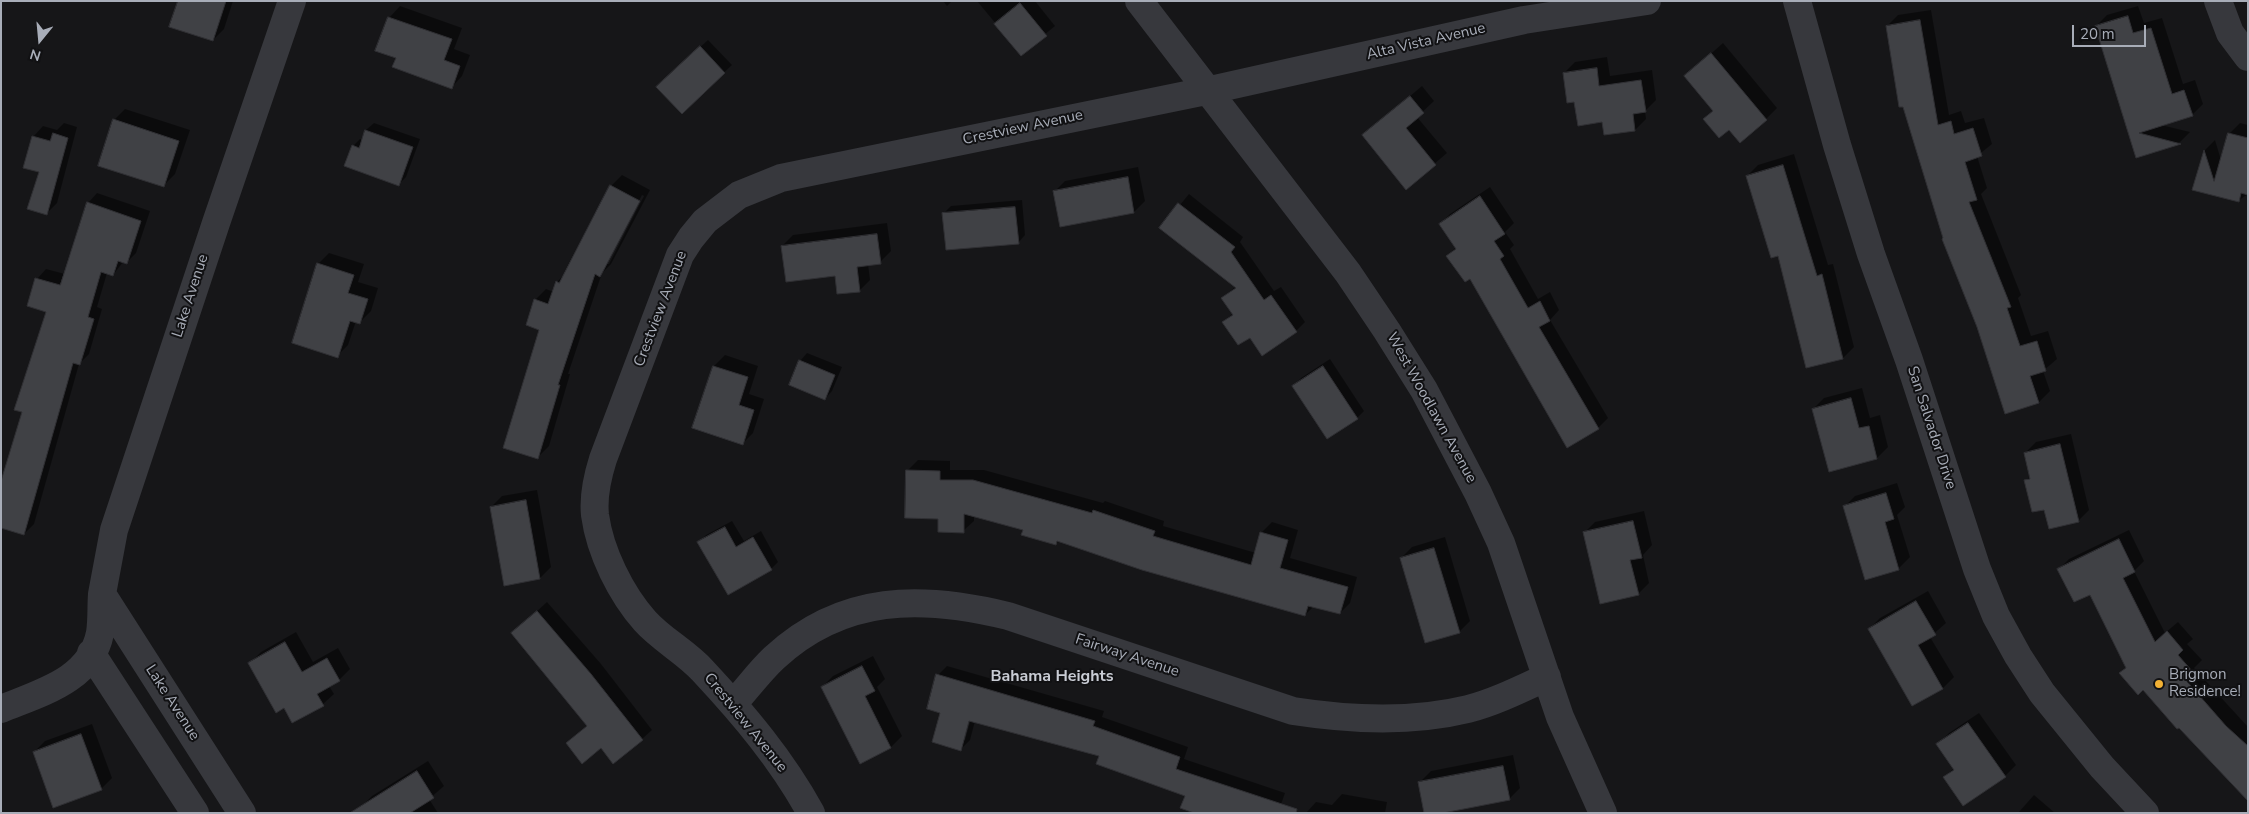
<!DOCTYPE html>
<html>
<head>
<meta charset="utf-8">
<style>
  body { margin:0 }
  #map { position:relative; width:2249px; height:814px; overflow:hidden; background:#161618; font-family:"Nunito Sans",sans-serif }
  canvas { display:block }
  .frame { position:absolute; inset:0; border:2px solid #a8adb8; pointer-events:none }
  .north { position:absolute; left:15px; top:15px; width:50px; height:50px; -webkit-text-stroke:4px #111113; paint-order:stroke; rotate:197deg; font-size:14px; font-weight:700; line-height:20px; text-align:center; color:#a8adb8 }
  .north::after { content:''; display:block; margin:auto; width:18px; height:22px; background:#a8adb8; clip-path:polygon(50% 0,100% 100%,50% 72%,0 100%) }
  .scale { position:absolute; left:2072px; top:25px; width:74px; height:22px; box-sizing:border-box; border:2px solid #a8adb8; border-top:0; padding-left:6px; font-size:15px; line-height:18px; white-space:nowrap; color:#a8adb8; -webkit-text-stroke:4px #111113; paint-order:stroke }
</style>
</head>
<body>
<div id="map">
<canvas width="2249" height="814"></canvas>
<div class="frame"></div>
<div class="north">N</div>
<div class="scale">20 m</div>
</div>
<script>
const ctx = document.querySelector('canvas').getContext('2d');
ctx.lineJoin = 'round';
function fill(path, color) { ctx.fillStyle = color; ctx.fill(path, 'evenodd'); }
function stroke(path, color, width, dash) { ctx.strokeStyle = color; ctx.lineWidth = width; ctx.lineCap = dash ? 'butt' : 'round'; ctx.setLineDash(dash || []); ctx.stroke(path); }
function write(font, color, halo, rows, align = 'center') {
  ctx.font = font + ' "Nunito Sans",sans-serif'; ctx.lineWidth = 4; ctx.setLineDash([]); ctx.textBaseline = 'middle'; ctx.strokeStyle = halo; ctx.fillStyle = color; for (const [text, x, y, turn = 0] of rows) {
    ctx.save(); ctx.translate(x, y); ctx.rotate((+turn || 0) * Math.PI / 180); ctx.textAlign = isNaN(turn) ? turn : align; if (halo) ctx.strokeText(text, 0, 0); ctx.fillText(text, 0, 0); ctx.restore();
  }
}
fill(new Path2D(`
  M 179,1 L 233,1 L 224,29 L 213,40 Z
  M 943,1 L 952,1 L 947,6 Z
  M 977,1 L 1035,1 L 1055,26 L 1021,54 Z
  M 400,6 L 462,28 L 454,49 L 470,55 L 462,76 L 452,87 L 397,57 L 389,18 Z
  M 2138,6 L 2144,23 L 2162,18 L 2183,84 L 2195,80 L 2203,104 L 2192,115 L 2161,125 L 2190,132 L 2180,142 L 2137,156 L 2096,26 L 2107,15 Z
  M 1931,10 L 1949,115 L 1961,111 L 1965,123 L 1984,118 L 1992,144 L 1977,156 L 1987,188 L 1981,194 L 2021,295 L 2018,298 L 2031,336 L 2048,331 L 2057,359 L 2043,371 L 2050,391 L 2039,402 L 1978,327 L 1945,237 L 1887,26 L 1898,15 Z
  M 708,40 L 732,65 L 682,112 L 665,79 Z
  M 1723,43 L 1777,108 L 1766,119 L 1729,128 L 1705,119 L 1714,110 L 1686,76 Z
  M 1607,57 L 1610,76 L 1652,70 L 1656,100 L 1645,111 L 1646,119 L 1635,130 L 1605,134 L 1603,121 L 1576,101 L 1564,73 L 1575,62 Z
  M 1422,86 L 1434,101 L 1417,117 L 1447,153 L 1406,188 L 1364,135 Z
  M 125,109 L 190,130 L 175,174 L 164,185 L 114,120 Z
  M 64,123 L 77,127 L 57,203 L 46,214 L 41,171 L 33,137 L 43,126 L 57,130 Z
  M 374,123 L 420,139 L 406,177 L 399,184 L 353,146 L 360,139 L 363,140 L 366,130 Z
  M 2240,123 L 2248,125 L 2248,194 L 2238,201 L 2194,189 L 2205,150 L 2215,140 L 2221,160 L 2229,134 Z
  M 1794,154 L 1828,265 L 1833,264 L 1854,347 L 1843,358 L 1779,254 L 1747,176 L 1758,165 Z
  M 1138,167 L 1145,201 L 1134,212 L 1054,192 L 1065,181 Z
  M 622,175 L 650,190 L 611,264 L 602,273 L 568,374 L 570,374 L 549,446 L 538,457 L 540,329 L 535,300 L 546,289 L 554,292 L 557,282 L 565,274 L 611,186 ZM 642,195 L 644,196 L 609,264 L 606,264 Z
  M 1490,187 L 1514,223 L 1505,232 L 1514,245 L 1510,249 L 1538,299 L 1550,292 L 1559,310 L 1550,320 L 1608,418 L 1598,428 L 1471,277 L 1448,256 L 1456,247 L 1440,224 L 1450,214 Z
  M 97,193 L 150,211 L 136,253 L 126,263 L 123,262 L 113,275 L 107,273 L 97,307 L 102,309 L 89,354 L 79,364 L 34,524 L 24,534 L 23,412 L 48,311 L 37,279 L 46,269 L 65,274 L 88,203 Z
  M 1189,194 L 1243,237 L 1240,242 L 1274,291 L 1281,287 L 1305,322 L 1296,331 L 1250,336 L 1224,323 L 1233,313 L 1223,298 L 1236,286 L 1161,228 Z
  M 1022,200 L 1025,235 L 1018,243 L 943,214 L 951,206 Z
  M 887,223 L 891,251 L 880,262 L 868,264 L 870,280 L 859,291 L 836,275 L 782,246 L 793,235 Z
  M 329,253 L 364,264 L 358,282 L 378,288 L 371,311 L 360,322 L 356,321 L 348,345 L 337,356 L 318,264 Z
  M 807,353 L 842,367 L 832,391 L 825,399 L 800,361 Z
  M 725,355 L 758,366 L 749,394 L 764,399 L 753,433 L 742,444 L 714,366 Z
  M 1330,359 L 1364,411 L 1357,418 L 1294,386 L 1301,378 Z
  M 1862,388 L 1870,418 L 1880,415 L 1888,447 L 1877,458 L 1813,409 L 1824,398 Z
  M 2071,434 L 2089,510 L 2078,521 L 2045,508 L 2026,481 L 2030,476 L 2025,453 L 2036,442 Z
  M 918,460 L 950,461 L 950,470 L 984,470 L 1103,503 L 1105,501 L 1164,521 L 1163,526 L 1256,553 L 1261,533 L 1272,522 L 1298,530 L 1290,558 L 1357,577 L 1350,603 L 1340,613 L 1314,606 L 1305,615 L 1059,541 L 1056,544 L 1024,529 L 974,515 L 974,521 L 963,531 L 940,517 L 907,471 Z
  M 1897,483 L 1905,507 L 1897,515 L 1910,557 L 1899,568 L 1866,578 L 1844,507 L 1855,496 Z
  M 537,490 L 551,567 L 540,578 L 491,507 L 502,496 Z
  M 1644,511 L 1652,545 L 1643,555 L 1649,583 L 1638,594 L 1584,533 L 1595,522 Z
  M 732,521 L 744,541 L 761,531 L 778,562 L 771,569 L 699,543 L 706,535 Z
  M 2129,530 L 2144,561 L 2134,571 L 2165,633 L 2178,622 L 2193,639 L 2187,644 L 2202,660 L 2194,668 L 2248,727 L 2248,797 L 2143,689 L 2121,673 L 2127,667 L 2090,593 L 2059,569 L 2069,559 Z
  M 1445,537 L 1470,621 L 1459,632 L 1401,558 L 1412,547 Z
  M 1928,591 L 1946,623 L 1930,637 L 1954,677 L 1943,688 L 1912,705 L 1869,629 L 1880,618 Z
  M 547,602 L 601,664 L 652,730 L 642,739 L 602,746 L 567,743 L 588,725 L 513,633 Z
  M 296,632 L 313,662 L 338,648 L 350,669 L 339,680 L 329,686 L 334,694 L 323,704 L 250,663 L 261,652 Z
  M 873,656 L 885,679 L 877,687 L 902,736 L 891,747 L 861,762 L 822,687 L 833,676 Z
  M 947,666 L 1104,711 L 1102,717 L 1188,747 L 1184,759 L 1285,793 L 1278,813 L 1186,795 L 1100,755 L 975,721 L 970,740 L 961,749 L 942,712 L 938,675 ZM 970,714 L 972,715 L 965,740 L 963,740 Z
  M 1979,713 L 2016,765 L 2005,776 L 1945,777 L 1954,768 L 1938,744 L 1949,733 Z
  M 92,724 L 112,778 L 101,789 L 34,752 L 45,741 Z
  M 1513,755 L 1520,788 L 1509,799 L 1420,782 L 1431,771 Z
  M 428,761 L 444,786 L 429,799 L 438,813 L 365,813 L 361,807 L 372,796 Z
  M 1342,794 L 1387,802 L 1385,813 L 1306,813 L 1316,802 L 1332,805 Z
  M 2034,795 L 2055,813 L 2018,813 Z`), '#0007');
const building = new Path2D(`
  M 178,1 L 226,1 L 213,41 L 169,27 Z
  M 1020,3 L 1047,36 L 1021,56 L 994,24 Z
  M 2128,16 L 2133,33 L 2151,28 L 2172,94 L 2184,90 L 2193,116 L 2139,133 L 2181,144 L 2136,158 L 2095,26 Z
  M 388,17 L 452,39 L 444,60 L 460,66 L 452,89 L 392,67 L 396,58 L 375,51 Z
  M 1920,20 L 1938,125 L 1951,121 L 1954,134 L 1973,128 L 1982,156 L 1965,162 L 1977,200 L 1969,202 L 2011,307 L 2007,308 L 2020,346 L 2037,341 L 2046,371 L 2030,376 L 2039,403 L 2005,414 L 1977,327 L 1942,239 L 1943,238 L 1903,107 L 1899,107 L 1886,26 Z
  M 700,46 L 725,73 L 682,114 L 656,87 Z
  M 1711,53 L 1767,120 L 1740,143 L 1729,130 L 1719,138 L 1703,119 L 1713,111 L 1684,76 Z
  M 1597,68 L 1599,86 L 1641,80 L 1646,112 L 1633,114 L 1635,131 L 1604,135 L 1602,122 L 1578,126 L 1574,102 L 1567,103 L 1563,73 Z
  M 1410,96 L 1424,113 L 1406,128 L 1436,165 L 1406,190 L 1362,135 Z
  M 113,119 L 179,141 L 164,187 L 98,166 Z
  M 365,130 L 413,147 L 399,186 L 344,166 L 352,145 L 359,148 Z
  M 53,133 L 68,138 L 47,215 L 27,209 L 39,172 L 23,168 L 32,136 L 50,141 Z
  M 2228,133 L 2248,138 L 2248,195 L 2241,193 L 2239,202 L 2192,190 L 2204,150 L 2214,181 Z
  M 1783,165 L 1817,276 L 1822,274 L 1843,359 L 1806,368 L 1778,256 L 1771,258 L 1746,176 Z
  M 1128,177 L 1134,213 L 1060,227 L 1053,191 Z
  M 610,185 L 640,201 L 600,277 L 595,274 L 558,385 L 560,385 L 538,459 L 503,448 L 539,330 L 526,325 L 534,299 L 548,304 L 556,281 L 559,283 Z
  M 1480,196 L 1505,234 L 1494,241 L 1504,256 L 1500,259 L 1528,308 L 1540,301 L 1550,321 L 1539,327 L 1599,429 L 1567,448 L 1470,279 L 1465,282 L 1446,256 L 1456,249 L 1439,224 Z
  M 87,202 L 141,221 L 127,264 L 118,261 L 113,276 L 101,272 L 88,317 L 94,319 L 80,365 L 73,363 L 24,535 L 1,528 L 1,481 L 22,412 L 14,410 L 46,312 L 27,306 L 35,278 L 60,285 Z
  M 1178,203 L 1235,247 L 1231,252 L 1264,300 L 1271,295 L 1297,332 L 1262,356 L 1250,338 L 1238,345 L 1222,322 L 1233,315 L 1221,298 L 1236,288 L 1159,228 Z
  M 1015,207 L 1019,244 L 946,250 L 942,213 Z
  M 877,234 L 881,264 L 857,267 L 860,292 L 837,294 L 835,276 L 786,282 L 781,246 Z
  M 317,263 L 354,275 L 348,293 L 368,299 L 360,324 L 350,321 L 338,358 L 292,343 Z
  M 799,360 L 835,375 L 825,400 L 789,385 Z
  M 713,366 L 748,377 L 739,405 L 754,410 L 743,445 L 692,428 Z
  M 1323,366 L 1358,419 L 1327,439 L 1292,386 Z
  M 1851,398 L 1859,428 L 1869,426 L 1877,459 L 1829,472 L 1812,409 Z
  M 2060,444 L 2079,522 L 2049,529 L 2044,510 L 2032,512 L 2024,480 L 2030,479 L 2024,453 Z
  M 906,470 L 940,471 L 940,480 L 973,480 L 1092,513 L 1093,510 L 1155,531 L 1153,536 L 1251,565 L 1260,532 L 1288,540 L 1280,568 L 1348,587 L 1340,614 L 1308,606 L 1305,616 L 1142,570 L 1057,541 L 1056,545 L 1021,535 L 1023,530 L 964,514 L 964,533 L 938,532 L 938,519 L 905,518 Z
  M 1886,493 L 1894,519 L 1885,522 L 1899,570 L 1865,580 L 1843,506 Z
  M 526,500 L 540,579 L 504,586 L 490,507 Z
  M 1633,521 L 1642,558 L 1630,560 L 1639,595 L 1600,604 L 1583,532 Z
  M 725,527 L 736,547 L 753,537 L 772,570 L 728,595 L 697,542 Z
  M 2119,539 L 2135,572 L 2123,578 L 2155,642 L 2167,631 L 2183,650 L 2178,655 L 2192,671 L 2184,678 L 2226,726 L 2248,746 L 2248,801 L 2179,728 L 2177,729 L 2143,690 L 2138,695 L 2119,673 L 2126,668 L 2090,595 L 2074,602 L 2057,569 Z
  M 1434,548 L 1460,633 L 1425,643 L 1400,558 Z
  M 1916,601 L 1936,635 L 1918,645 L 1943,689 L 1912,706 L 1868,629 Z
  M 537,611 L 591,674 L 643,740 L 613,764 L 601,748 L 582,764 L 566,743 L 587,726 L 511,633 Z
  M 285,642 L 302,672 L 327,658 L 340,681 L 317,694 L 324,706 L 292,723 L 284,708 L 276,713 L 248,663 Z
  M 862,666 L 875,691 L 865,696 L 891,748 L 860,764 L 821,687 Z
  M 936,674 L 1095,721 L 1093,726 L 1180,757 L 1176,769 L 1297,809 L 1296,813 L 1194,813 L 1180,808 L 1185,796 L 1096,764 L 1099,756 L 969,721 L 961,751 L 932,742 L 940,713 L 927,709 Z
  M 1968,723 L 2006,777 L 1963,806 L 1943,777 L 1954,770 L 1936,744 Z
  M 81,734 L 102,790 L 53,808 L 33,752 Z
  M 1503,766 L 1510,800 L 1443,813 L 1424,813 L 1418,782 Z
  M 417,771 L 434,798 L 410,813 L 350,813 Z`);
fill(building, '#404145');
stroke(building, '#303034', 1);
stroke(new Path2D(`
  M 1139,1 L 1348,273 L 1387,331 L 1424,390 L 1478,493 L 1501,543 L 1560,717 L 1603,813
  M 1797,1 L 1837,145 L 1871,254 L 1909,360 L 1977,569 L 1996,616 L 2018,656 L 2042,693 L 2102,767 L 2145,813
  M 2218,1 L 2230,33 L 2248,57
  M 91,653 L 195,813
  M 733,704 C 747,689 759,672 774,658 C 843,594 922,595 1008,616 L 1293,711 C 1351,720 1411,723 1468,709 C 1495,702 1521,689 1547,677
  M 1,709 C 40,693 91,680 100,633 C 102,620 101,607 102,594
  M 242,813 L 102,594 L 114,530 L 216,223 L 292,1
  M 811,813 C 782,760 744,715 703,671 C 686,652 662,640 645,621 C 621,594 600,552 595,515 C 593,496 597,478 603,459 L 680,255 L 691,238 L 705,221 L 739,195 L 781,178 L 1206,91 L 1524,20 L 1647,1`), '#37383d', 28);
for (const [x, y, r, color] of [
  [2159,684,5,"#f2b134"]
]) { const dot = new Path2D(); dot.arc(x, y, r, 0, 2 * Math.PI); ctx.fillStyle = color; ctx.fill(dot); stroke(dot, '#111113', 2); }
write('15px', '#a8adb8', '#111113', [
  ["Alta Vista Avenue",1426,42,-13],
  ["Crestview Avenue",1023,128,-12],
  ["Lake Avenue",191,296,-72],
  ["Crestview Avenue",661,309,-69],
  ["West Woodlawn Avenue",1431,408,61],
  ["San Salvador Drive",1931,428,72],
  ["Fairway Avenue",1127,656,18],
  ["Lake Avenue",172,703,57],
  ["Crestview Avenue",745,723,51]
]);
write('15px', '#a8adb8', '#111113', [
  ["Brigmon",2169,675],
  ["Residence!",2169,692]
], 'left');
write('bold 16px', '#c9ccd4', '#111113', [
  ["Bahama Heights",1052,677]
]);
</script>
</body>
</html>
